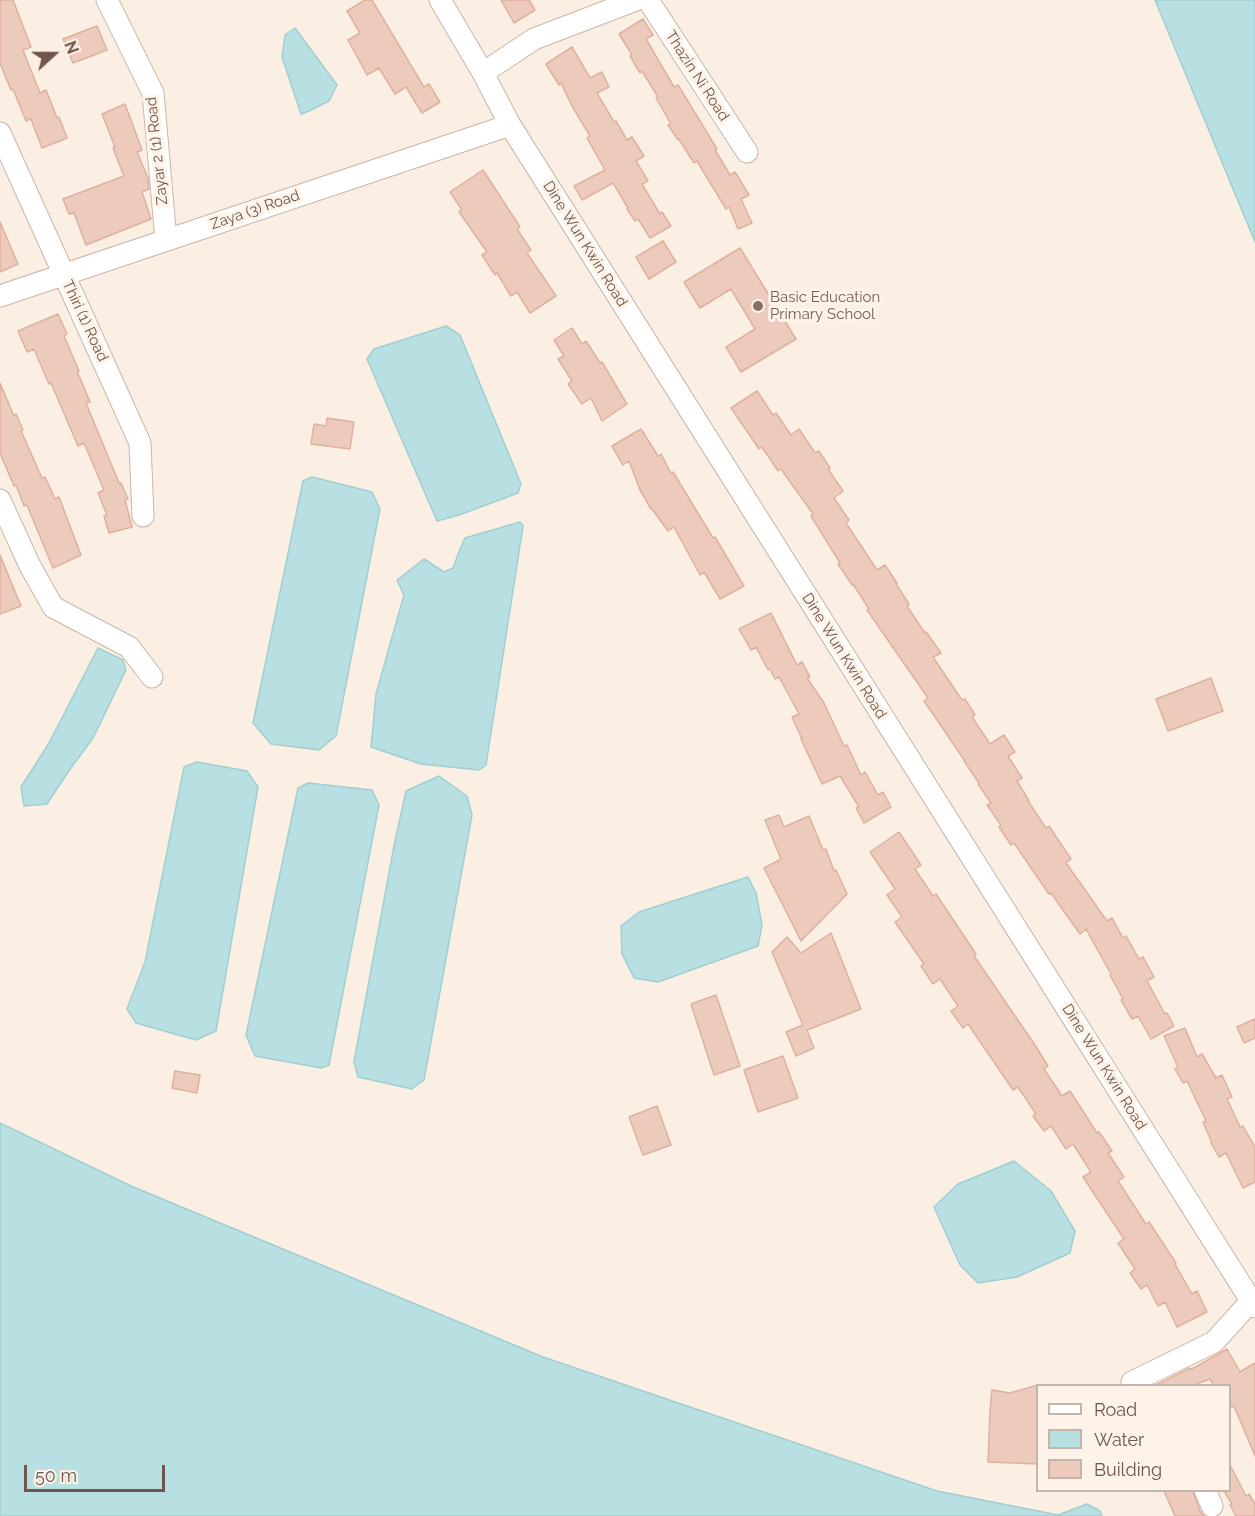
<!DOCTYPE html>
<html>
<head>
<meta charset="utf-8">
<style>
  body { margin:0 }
  #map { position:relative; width:1255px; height:1516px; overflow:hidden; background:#faefe2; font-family:Raleway,sans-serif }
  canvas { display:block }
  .legend { position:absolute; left:1036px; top:1384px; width:195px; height:108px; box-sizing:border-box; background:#fdf3e8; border:2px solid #c4b4a9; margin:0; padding:8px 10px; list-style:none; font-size:18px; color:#6f554b }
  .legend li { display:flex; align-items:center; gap:12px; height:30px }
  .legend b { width:30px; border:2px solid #c4b4a9 }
  .north { position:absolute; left:24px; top:24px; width:60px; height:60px; -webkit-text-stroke:4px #fdf3e8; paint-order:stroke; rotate:69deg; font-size:16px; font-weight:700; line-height:24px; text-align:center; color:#6f554b }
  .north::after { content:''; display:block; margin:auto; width:21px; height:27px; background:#6f554b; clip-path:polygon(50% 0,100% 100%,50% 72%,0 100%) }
  .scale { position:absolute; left:24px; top:1465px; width:141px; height:27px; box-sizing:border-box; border:3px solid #6f554b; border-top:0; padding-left:8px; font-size:18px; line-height:21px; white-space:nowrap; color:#6f554b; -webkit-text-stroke:4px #fdf3e8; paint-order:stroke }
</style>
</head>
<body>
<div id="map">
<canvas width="1255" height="1516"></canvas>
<ul class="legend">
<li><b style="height:8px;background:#fff"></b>Road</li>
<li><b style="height:16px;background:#b8dfe1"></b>Water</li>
<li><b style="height:16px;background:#edcbbc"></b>Building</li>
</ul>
<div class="north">N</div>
<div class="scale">50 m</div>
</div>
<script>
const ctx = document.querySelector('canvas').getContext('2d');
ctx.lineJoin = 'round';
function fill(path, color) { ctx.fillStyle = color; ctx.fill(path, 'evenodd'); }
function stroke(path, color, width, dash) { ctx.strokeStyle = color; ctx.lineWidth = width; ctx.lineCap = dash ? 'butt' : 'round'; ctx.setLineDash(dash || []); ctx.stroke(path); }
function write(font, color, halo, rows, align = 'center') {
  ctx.font = font + ' Raleway,sans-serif'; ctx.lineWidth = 6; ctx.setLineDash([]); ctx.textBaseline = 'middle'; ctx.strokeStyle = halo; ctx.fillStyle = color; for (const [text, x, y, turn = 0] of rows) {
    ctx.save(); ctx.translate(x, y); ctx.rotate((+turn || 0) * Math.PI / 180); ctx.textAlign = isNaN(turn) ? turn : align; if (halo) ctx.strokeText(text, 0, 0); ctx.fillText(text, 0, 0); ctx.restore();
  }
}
const water = new Path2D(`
  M 1155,0 L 1255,0 L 1255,242 Z
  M 295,28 L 337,85 L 329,101 L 309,111 L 301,114 L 282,57 L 285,35 Z
  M 446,326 L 460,335 L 521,484 L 518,493 L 459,515 L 437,521 L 367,359 L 374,349 Z
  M 312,477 L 372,492 L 380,509 L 336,736 L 319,750 L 271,744 L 253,723 L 303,481 Z
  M 520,522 L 523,526 L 486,765 L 479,770 L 421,764 L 371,747 L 376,694 L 404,595 L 397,580 L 424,559 L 444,572 L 453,568 L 460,549 L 465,538 Z
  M 98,648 L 123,660 L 126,670 L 93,738 L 68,772 L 47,804 L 24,806 L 21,787 L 49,743 Z
  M 197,762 L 247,771 L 258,787 L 216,1031 L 196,1040 L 136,1023 L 127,1009 L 145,962 L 184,767 Z
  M 439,776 L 467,796 L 472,815 L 424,1080 L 412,1089 L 358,1077 L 354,1062 L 394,846 L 406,791 Z
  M 308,783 L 372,790 L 379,805 L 329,1065 L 321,1068 L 255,1056 L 246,1035 L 298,788 Z
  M 748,877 L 756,893 L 762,925 L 758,946 L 658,982 L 634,978 L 622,954 L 621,926 L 639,912 Z
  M 0,1123 L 131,1186 L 543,1357 L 937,1491 L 1058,1515 L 1087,1504 L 1100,1511 L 1102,1516 L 0,1516 Z
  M 1014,1161 L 1051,1191 L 1075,1231 L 1070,1253 L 1017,1277 L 978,1283 L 960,1265 L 934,1207 L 958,1184 Z`);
fill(water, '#b8dfe1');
stroke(water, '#a0cfd2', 1.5);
const building = new Path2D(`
  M 0,0 L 13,0 L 31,47 L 23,50 L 40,93 L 46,90 L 57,118 L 59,117 L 67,138 L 42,148 L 31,119 L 26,121 L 13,89 L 11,90 L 0,63 Z
  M 365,0 L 372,0 L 424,87 L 429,84 L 440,102 L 422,113 L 406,87 L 395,94 L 379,68 L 367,75 L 348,40 L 360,33 L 347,11 Z
  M 501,0 L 529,0 L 535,10 L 514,23 Z
  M 643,19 L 653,35 L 646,39 L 674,87 L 678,85 L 717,149 L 715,150 L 730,175 L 735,172 L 749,195 L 741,199 L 752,223 L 738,229 L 729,207 L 726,209 L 697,161 L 694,163 L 679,139 L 678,140 L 668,125 L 671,124 L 656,98 L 658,97 L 642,71 L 640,73 L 630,56 L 632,55 L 619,34 Z
  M 97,26 L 107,50 L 73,63 L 63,39 Z
  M 572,47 L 590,78 L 602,72 L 609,87 L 597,93 L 614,122 L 616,121 L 627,140 L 632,137 L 644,156 L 636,161 L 648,181 L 642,184 L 660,214 L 662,212 L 671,226 L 650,238 L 638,219 L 635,221 L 627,209 L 628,208 L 613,183 L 582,200 L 574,186 L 605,170 L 587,138 L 590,136 L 572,106 L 561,83 L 559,85 L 546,64 Z
  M 125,104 L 142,150 L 137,152 L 148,178 L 149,189 L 142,192 L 151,219 L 86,245 L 74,213 L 69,214 L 63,199 L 124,176 L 113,148 L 115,147 L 102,114 Z
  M 483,170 L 520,227 L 517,229 L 531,250 L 527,253 L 556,296 L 530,313 L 517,292 L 511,296 L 497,273 L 495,275 L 482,255 L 487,252 L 459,212 L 462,210 L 450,192 Z
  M 0,222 L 18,264 L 0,272 Z
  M 663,241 L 676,262 L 649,279 L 636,257 Z
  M 740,248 L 796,339 L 741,372 L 726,347 L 755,329 L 731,289 L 700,308 L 684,282 Z
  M 58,314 L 67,334 L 64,336 L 79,371 L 77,371 L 90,402 L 86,403 L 119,483 L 121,483 L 128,499 L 125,500 L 132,527 L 109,533 L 104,516 L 107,515 L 98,493 L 104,490 L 84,443 L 78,446 L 51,383 L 49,384 L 34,349 L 27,352 L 18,331 Z
  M 572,328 L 582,344 L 586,341 L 600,363 L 602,362 L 627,404 L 602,421 L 591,398 L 582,404 L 568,384 L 572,381 L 558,359 L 564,356 L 554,340 Z
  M 0,383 L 14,416 L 16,414 L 23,430 L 21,431 L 42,478 L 45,477 L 55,499 L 59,497 L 81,555 L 53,568 L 27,505 L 24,506 L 16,485 L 14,486 L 0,453 Z
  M 757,391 L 773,415 L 776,413 L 791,435 L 799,429 L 815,453 L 819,451 L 830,468 L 828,469 L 843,491 L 834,498 L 849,520 L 846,523 L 877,570 L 885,565 L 897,583 L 896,584 L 909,604 L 907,606 L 925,633 L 926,632 L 941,653 L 933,657 L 962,700 L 965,699 L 975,715 L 972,717 L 990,744 L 1004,735 L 1015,752 L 1008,756 L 1022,778 L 1017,781 L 1029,801 L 1028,801 L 1046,828 L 1049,826 L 1071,859 L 1066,863 L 1107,921 L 1112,918 L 1123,938 L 1126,936 L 1139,959 L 1143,957 L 1154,977 L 1147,981 L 1165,1014 L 1167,1013 L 1174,1026 L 1151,1039 L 1138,1016 L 1132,1019 L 1121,1000 L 1123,999 L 1110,975 L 1111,974 L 1086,929 L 1080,934 L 1051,893 L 1049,894 L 1014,843 L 1011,845 L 999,827 L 1001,825 L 987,805 L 991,803 L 978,784 L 979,783 L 964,761 L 965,761 L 924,701 L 928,698 L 867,610 L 869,609 L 853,584 L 852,585 L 838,564 L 840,563 L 811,516 L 813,514 L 781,469 L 778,471 L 762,447 L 759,449 L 731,408 Z
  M 327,418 L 354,422 L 350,449 L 311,444 L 314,424 L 326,426 Z
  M 641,429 L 658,456 L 661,454 L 671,473 L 673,472 L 713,538 L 715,537 L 744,586 L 720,599 L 704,572 L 700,575 L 674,527 L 668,531 L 652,509 L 651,509 L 640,490 L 629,461 L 623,465 L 612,446 Z
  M 0,555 L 21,606 L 0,614 Z
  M 771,613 L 797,665 L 802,662 L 810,677 L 807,678 L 824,703 L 844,746 L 847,745 L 861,775 L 865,772 L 878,795 L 883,792 L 891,807 L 864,823 L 856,808 L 859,807 L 840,776 L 822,784 L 801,739 L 802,739 L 792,717 L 799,714 L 779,677 L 775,679 L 770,669 L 768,670 L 756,647 L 751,650 L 739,629 Z
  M 1211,678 L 1223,711 L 1168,731 L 1156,699 Z
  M 779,815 L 784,827 L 809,816 L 823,850 L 826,849 L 834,871 L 836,870 L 847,894 L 801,941 L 764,868 L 781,859 L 765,820 Z
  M 899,832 L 921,865 L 915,869 L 933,896 L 936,894 L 976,954 L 974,956 L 1035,1045 L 1048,1066 L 1044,1069 L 1062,1096 L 1070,1091 L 1097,1133 L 1099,1132 L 1112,1151 L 1108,1153 L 1124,1177 L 1118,1181 L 1146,1224 L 1149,1222 L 1176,1263 L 1175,1264 L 1192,1294 L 1197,1291 L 1207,1312 L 1177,1327 L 1165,1302 L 1158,1306 L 1147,1285 L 1141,1289 L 1130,1273 L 1135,1269 L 1118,1243 L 1124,1239 L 1083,1177 L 1091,1172 L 1073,1144 L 1066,1149 L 1051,1126 L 1044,1131 L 1033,1116 L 1036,1114 L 1018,1087 L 1013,1090 L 968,1024 L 963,1028 L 951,1011 L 958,1006 L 940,979 L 933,984 L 921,966 L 924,964 L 895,922 L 902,917 L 887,895 L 895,889 L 870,852 Z
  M 831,933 L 861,1009 L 807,1030 L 814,1048 L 796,1056 L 786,1032 L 803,1025 L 772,952 L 787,937 L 801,953 Z
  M 716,995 L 740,1066 L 714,1075 L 691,1004 Z
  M 1255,1019 L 1255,1038 L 1244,1043 L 1237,1027 Z
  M 1185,1028 L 1197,1057 L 1202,1054 L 1216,1078 L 1222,1075 L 1232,1097 L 1227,1099 L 1240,1127 L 1243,1126 L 1255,1147 L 1255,1182 L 1243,1188 L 1226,1153 L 1219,1157 L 1211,1143 L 1212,1143 L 1203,1122 L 1206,1121 L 1187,1081 L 1183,1083 L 1175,1069 L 1178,1067 L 1164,1036 Z
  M 783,1056 L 798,1098 L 758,1112 L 744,1070 Z
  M 175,1071 L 200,1075 L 197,1093 L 172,1088 Z
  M 657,1106 L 671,1145 L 643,1155 L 629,1117 Z
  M 1227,1349 L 1240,1372 L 1255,1363 L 1255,1456 L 1234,1406 L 1230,1408 L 1230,1386 L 1214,1386 L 1210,1379 L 1196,1384 L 1197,1386 L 1154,1386 L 1190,1368 L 1190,1370 Z
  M 1038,1385 L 1038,1464 L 988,1462 L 990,1412 L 992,1390 L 1010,1393 Z
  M 1230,1465 L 1246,1496 L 1249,1494 L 1255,1504 L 1255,1516 L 1236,1516 L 1230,1505 L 1232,1504 L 1224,1491 L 1230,1491 Z
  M 1164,1491 L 1193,1491 L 1200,1511 L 1204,1516 L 1175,1516 Z`);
fill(building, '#edcbbc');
stroke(building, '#deb19e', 1.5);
const minor = new Path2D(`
  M 107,0 L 153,93 L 166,240
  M 440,0 L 483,73 L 510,125 L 1255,1307
  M 648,0 L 747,152
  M 483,73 L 534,39 L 636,0
  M 0,133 L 140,443 L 143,516
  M 0,296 L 510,125
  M 0,500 L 29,564 L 53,607 L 129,647 L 152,677
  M 1134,1386 L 1132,1382 L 1214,1342 L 1251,1301
  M 1205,1490 L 1212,1506`);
stroke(minor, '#c9b6aa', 23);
stroke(minor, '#fff', 21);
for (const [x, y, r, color] of [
  [758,306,6,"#8d6e63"]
]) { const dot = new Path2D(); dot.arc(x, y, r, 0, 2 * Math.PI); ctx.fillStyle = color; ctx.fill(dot); stroke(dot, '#fdf3e8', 2); }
write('15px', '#6f554b', '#fdf3e8', [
  ["Thazin Ni Road",697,76,57],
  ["Zayar 2 (1) Road",157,151,-96],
  ["Zaya (3) Road",255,210,-19],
  ["Dine Wun Kwin Road",585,244,58],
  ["Thiri (1) Road",85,321,65],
  ["Dine Wun Kwin Road",844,656,58],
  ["Dine Wun Kwin Road",1104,1067,58]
]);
write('15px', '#785e54', '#fdf3e8', [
  ["Basic Education",770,297],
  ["Primary School",770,314]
], 'left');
</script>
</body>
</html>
